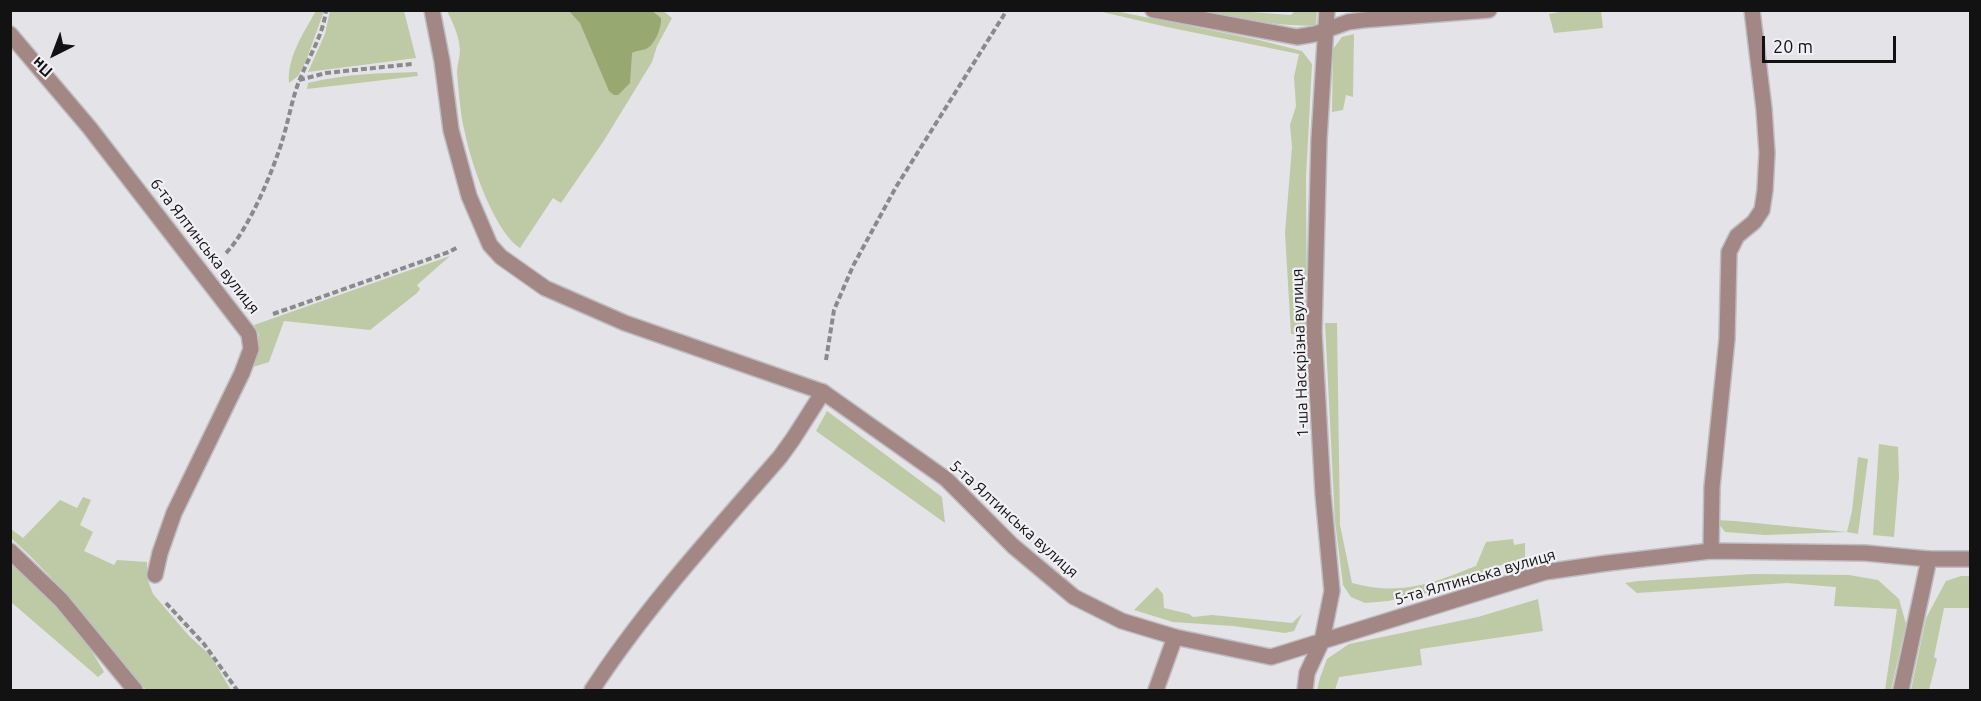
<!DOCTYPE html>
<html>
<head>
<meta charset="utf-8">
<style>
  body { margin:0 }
  #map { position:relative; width:1981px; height:701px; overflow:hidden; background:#e4e3e7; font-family:Ubuntu,sans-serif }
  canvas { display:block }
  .frame { position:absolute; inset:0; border:12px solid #121213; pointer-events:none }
  .north { position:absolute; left:24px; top:24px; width:60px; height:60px; -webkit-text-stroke:4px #f1f0f4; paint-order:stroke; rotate:222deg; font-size:16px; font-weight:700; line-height:24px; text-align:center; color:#121213 }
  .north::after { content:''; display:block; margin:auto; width:21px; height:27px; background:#121213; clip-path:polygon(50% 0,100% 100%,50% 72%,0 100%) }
  .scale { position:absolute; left:1762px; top:36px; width:134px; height:27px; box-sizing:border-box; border:3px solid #121213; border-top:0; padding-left:8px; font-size:18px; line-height:21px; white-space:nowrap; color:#121213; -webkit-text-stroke:4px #f1f0f4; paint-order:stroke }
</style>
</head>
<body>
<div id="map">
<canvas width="1981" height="701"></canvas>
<div class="frame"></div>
<div class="north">Пн</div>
<div class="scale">20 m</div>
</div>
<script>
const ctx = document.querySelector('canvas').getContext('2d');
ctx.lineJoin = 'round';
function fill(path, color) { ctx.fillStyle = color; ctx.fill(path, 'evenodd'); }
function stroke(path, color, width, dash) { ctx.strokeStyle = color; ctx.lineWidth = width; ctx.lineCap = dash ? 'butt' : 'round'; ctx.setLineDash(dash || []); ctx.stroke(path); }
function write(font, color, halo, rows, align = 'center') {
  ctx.font = font + ' Ubuntu,sans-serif'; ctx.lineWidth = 4.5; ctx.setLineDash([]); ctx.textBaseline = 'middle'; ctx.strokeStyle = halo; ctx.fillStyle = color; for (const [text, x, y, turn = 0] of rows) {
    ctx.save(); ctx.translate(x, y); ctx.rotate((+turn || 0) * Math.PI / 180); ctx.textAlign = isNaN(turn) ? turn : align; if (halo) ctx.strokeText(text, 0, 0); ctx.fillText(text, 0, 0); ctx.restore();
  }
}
fill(new Path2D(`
  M 662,10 L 672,18 L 657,46 L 652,62 L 603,142 L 561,203 L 553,198 L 520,248 C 494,231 471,163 465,133 C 460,114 459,92 457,73 C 457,65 460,57 460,50 C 459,35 453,23 447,11 Z
  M 316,11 L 324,11 L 306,61 L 298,76 L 289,83 C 287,57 304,32 316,11 Z
  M 330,11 L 404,11 L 416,58 L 308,72 L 325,34 Z
  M 1098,11 L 1115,11 L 1259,40 L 1302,51 L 1312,64 L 1306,178 L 1307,327 L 1300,334 L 1291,334 L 1285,233 L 1292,147 L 1290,125 L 1296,106 L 1294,77 L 1299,54 L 1167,27 Z
  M 1203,11 L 1237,11 L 1291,15 L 1295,11 L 1317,11 L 1316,25 C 1279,28 1239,17 1203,11 Z
  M 1565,11 L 1601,11 L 1603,28 L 1554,33 L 1549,14 Z
  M 1354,34 L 1353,97 L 1346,95 L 1343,110 L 1332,112 L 1333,49 L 1342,37 Z
  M 417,72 L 418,76 L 307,89 L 308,83 C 344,74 380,73 417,72 Z
  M 450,256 L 417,285 L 420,289 L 417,293 L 370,330 L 284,321 L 269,362 L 253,367 L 259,334 L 254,325 Z
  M 1325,323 L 1337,323 L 1340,525 L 1352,583 C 1400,596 1431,584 1476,566 L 1486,542 L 1513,539 L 1514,545 L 1525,543 L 1525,560 L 1509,562 L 1427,593 L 1388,601 L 1365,603 L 1351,597 L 1343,585 L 1335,522 Z
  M 827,411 L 942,497 L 945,523 L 816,431 Z
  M 1879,444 L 1898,447 L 1899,477 L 1894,537 L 1873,535 Z
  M 1858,457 L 1868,459 L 1858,534 L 1847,532 L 1765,535 L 1725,532 L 1716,520 L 1735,521 L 1847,532 L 1852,511 Z
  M 83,497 L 91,500 L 80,525 L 93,532 L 84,551 L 114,565 L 117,560 L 147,562 L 147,578 L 153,594 L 189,636 L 210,655 L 231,690 L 146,690 C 102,638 62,584 11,538 L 11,529 L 23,538 L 60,500 L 77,508 Z
  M 10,562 L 39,588 L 87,643 L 104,672 L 98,677 L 11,602 Z
  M 1753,574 L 1849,575 L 1878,580 L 1899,599 L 1906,624 L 1891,690 L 1885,690 L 1897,609 L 1834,606 L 1836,587 L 1787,583 L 1637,593 L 1625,583 L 1638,581 Z
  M 1961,576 L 1970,576 L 1970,608 L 1944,608 L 1934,657 L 1937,659 L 1929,690 L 1911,690 L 1926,618 L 1946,581 Z
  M 1157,587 L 1163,594 L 1164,608 L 1189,614 L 1193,617 L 1212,615 L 1292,623 L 1302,614 L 1294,631 L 1285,633 L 1233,626 L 1173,622 L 1134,610 Z
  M 1538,599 L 1543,631 L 1420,649 L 1422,665 L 1339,677 L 1335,690 L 1317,690 L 1320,678 L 1327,659 L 1349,644 L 1478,617 Z`), '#bec9a6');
fill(new Path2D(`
  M 569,11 L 652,11 L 661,18 C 662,27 655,45 646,49 C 641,51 637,50 632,53 L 630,83 L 618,95 L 614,95 L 609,91 L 580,23 Z`), '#97a871');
const service = new Path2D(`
  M 1153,10 L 1297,37 L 1315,34 L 1326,30
  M 10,34 L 89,127 L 249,334 L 251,349 L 242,373 L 174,513 L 160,553 L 155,575
  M 1711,551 L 1712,487 L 1727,339 L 1729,252 L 1737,236 L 1754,222 L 1762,210 L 1765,190 L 1767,153 L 1764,109 L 1752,10
  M 592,690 C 646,607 715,532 780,457 L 793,439 L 823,392
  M 1156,690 L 1175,637
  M 1901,690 L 1929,559`);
const minor = new Path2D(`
  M 432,10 L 442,61 L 451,130 L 469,196 L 490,245 L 501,257 L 545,288 L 625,323 L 823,392 L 946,479 L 1013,546 L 1074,597 L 1122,621 L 1175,637 L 1271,657 L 1545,572 L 1608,563 L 1711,551 L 1865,553 L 1929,559 L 1970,559
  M 1326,30 L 1348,22 L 1363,20 L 1489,10
  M 10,551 L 61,600 L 135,690
  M 1305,690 L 1307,673 L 1322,641 L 1332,591 L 1323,494 L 1314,332 L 1319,139 L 1327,10`);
stroke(service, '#bebdc1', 18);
stroke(minor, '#bebdc1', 18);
stroke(new Path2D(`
  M 299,80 L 326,73 L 412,64
  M 226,253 C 248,231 274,169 283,138 C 289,119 292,98 300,79 C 309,56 323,36 326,10
  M 273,314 L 449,252 L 458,247
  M 826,360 L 834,310 L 853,266 L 896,187 L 1007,10
  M 166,603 L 204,644 L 237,690`), '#8a8a8c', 4, [6, 3]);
stroke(service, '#a38785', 15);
stroke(minor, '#a38785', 15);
write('16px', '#121213', '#f1f0f4', [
  ["6-та Ялтинська вулиця",205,246,52],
  ["1-ша Наскрізна вулиця",1300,353,-92],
  ["5-та Ялтинська вулиця",1014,519,42],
  ["5-та Ялтинська вулиця",1475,577,-16]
]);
</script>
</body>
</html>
